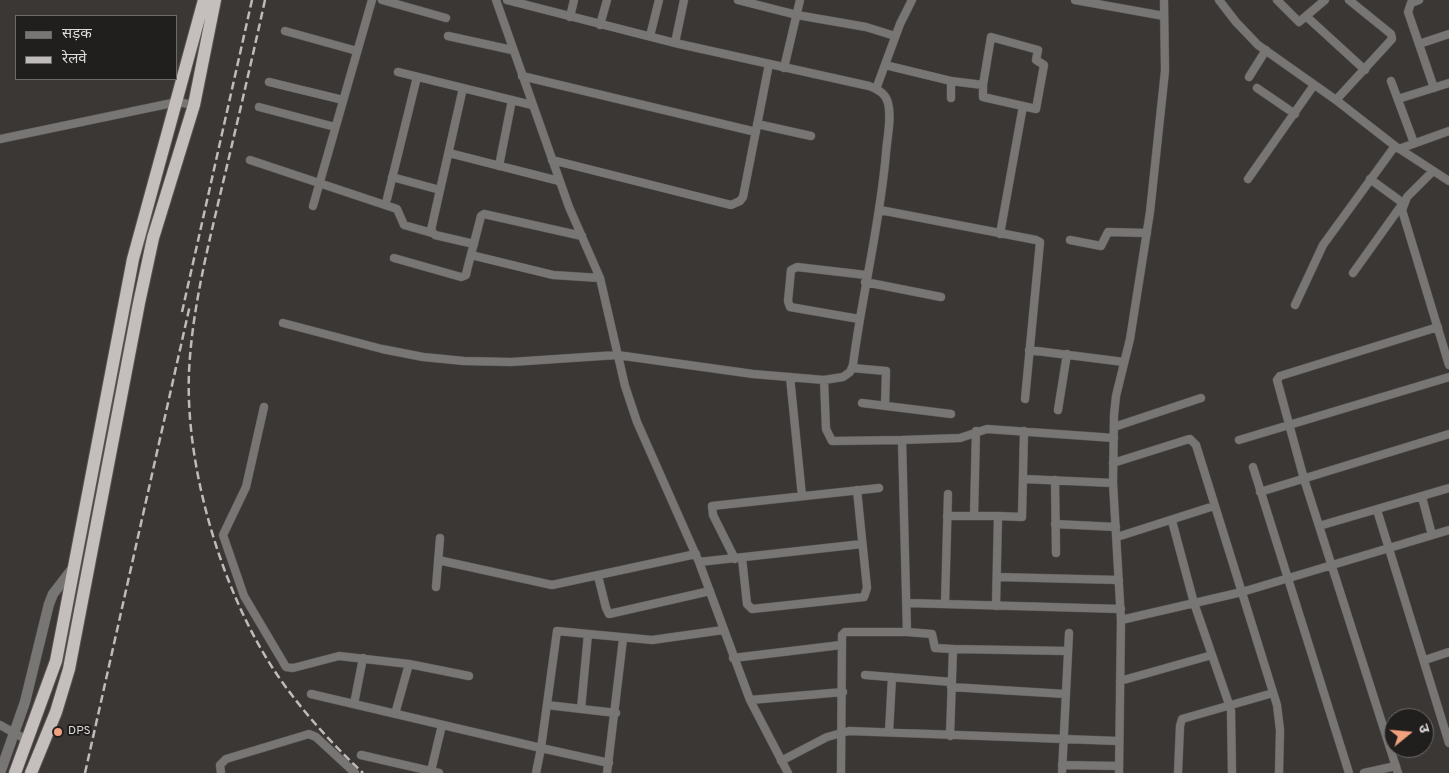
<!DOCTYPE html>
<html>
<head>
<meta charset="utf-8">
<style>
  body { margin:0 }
  #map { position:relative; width:1449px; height:773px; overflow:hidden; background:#3b3735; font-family:Overpass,"Noto Sans Devanagari",sans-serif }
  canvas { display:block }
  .legend { position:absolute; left:15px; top:15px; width:162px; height:65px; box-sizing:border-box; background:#211f1e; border:1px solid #6d6b6a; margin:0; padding:6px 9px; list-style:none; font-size:15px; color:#dfdcdb }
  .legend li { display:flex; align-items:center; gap:10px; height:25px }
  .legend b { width:25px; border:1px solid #6d6b6a }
  .north { position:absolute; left:1384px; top:708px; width:50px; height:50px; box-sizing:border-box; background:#211f1e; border:1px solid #6d6b6a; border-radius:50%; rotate:73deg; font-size:14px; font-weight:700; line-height:20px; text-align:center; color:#dfdcdb }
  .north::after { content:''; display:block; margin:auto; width:18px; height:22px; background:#f2a17e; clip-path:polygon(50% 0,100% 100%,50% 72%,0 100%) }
</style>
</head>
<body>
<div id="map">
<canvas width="1449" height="773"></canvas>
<ul class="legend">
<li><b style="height:6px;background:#787675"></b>सड़क</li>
<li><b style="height:6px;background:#bebbba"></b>रेलवे</li>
</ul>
<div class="north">उ</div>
</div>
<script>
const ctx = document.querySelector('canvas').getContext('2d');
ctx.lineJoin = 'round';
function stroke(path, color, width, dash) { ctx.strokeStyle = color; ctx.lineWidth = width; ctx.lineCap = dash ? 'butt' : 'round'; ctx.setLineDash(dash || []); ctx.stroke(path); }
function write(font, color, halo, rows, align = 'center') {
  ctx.font = font + ' Overpass,sans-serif'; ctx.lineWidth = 4; ctx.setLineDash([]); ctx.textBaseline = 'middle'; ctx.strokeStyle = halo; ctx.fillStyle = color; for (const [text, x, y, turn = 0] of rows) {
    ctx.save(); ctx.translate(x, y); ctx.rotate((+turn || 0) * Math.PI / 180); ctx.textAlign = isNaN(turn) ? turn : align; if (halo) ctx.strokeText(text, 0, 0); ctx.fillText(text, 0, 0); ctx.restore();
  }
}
const minor = new Path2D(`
  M 382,0 L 446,18
  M 496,0 L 569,207 L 600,278 L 625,386 L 637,422 L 699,562 L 750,700 L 788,773
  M 738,0 L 797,15 L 866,27 L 895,36
  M 1075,0 L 1164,16
  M 1219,0 L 1236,22 L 1258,45 L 1336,100 L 1395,146 L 1449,181
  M 1277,0 L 1299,22 L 1325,0
  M 1419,0 L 1411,3 L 1408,12 L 1434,88
  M 570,17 L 574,0
  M 1307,17 L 1365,70
  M 600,25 L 607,0
  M 285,31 L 357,51
  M 448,36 L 512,50
  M 650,36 L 659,0
  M 675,43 L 684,0
  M 1419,44 L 1449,34
  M 885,65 L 951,81 L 951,98
  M 784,68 L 800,0
  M 398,72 L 532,105
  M 522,76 L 756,132
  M 1249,77 L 1266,50
  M 951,81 L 983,85 L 991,37 L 1038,50 L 1036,60 L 1044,65 L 1036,109 L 983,97 L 983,85
  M 1391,81 L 1414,143
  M 269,82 L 343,100
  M 463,88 L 431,230 L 435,235 L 474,244
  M 1257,88 L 1295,114
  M 876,89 L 900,24 L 912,0
  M 1398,99 L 1449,83
  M 1336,100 L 1392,39 L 1391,34 L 1349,0
  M 259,107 L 335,127
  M 757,124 L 811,136
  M 0,139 L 177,102 L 194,105
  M 1399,149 L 1449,131
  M 449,153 L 559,181
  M 250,160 L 397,209 L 404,225 L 432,233
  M 552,160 L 731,205 L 740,201 L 743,197 L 769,64
  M 499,166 L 512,100
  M 1433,171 L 1407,197 L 1402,210 L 1449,365
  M 392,177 L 440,190
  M 1248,179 L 1314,85
  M 387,199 L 417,77
  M 313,206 L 372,0
  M 880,210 L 1036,240 L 1040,242 L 1025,399
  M 1000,234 L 1023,106
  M 1070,240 L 1101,246 L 1108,232 L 1147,233
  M 471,255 L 553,275 L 600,278
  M 394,258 L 461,277 L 466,275 L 467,270 L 481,216 L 484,214 L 582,236
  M 1353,273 L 1403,203 L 1370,179
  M 865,282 L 941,297
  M 1295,305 L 1323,245 L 1395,146
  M 859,319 L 790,307 L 788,301 L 791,270 L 797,267 L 866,275
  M 283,323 L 382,349 L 423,357 L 464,361 L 511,362 L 617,355 L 753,374 L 824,380 L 843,377 L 850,372 L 853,365 C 862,294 880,225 886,153 C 887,138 892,118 888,103 C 886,94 878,89 869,86 L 675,43 L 507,0
  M 1029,350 L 1124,362
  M 852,368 L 886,371 L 885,406
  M 790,377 L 802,496
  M 824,380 L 826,429 L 832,441 L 902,440 L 907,632 L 932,634 L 935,648 L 953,649 L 950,736
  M 862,403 L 951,414
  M 264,407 L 246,487 L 223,535 L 244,596 L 286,667 L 293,668 L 339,656 L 409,664
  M 1058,410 L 1067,354
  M 1114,427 L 1201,398
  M 902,440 L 960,438 L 987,429 L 1114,438
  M 1239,440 L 1449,377
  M 1113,463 L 1186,440 L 1190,439 L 1196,445 L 1277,705 L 1280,730 L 1279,773
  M 1253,467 L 1349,773
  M 1024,479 L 1113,483
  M 1055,480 L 1056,553
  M 1260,492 L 1449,434
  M 1422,497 L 1432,535
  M 1377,510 L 1449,743
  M 947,516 L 998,516 L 996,606
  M 974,516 L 976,431
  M 998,516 L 1022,517 L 1024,431
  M 1172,521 L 1194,603 L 1231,710 L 1232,773
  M 1055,524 L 1116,527
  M 1319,526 L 1449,488
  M 1117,537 L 1214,506
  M 742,558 L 747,604 L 752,609 L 864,597 L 867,588 L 857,490
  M 735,559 L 713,515 L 712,506 L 879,488
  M 438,560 L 552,585 L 696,554
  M 699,562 L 862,544
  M 598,576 L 606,608 L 609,614 L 710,591
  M 997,577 L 1119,580
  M 436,587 L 440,538
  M 907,603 L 1121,609
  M 945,604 L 948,494
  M 1121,620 L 1242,592 L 1449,530
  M 953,649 L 1068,651
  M 733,658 L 841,645
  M 1425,660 L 1449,652
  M 865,675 L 952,682
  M 1120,681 L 1212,655
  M 951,687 L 1065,694
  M 311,694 L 541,748 L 557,631 L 652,640 L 723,630
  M 750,700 L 843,692
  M 354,704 L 363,658
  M 547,705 L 616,713
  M 581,709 L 588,634
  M 395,714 L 409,664 L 469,676
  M 0,725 L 27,740
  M 889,732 L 892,677
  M 361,755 L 439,773
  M 781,761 L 827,737 L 849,731 L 1118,741
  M 1062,765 L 1119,766
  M 431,771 L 442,725
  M 221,773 L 220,765 L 226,759 L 309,734 L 316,737 L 355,773
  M 536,773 L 541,748 L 609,763
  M 607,773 L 623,639
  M 841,773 L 842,635 L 845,632 L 907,632
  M 1062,773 L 1069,633
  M 1119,773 L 1121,620 L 1113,483 L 1114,415 L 1116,396 L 1130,339 L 1150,212 L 1165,71 L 1164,0
  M 1178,773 L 1180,726 L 1182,719 L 1273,693
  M 1364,773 L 1396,766
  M 1398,773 L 1304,479 L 1277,380 L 1280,376 L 1438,327`);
const tertiary = new Path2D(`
  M 0,773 L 25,702 L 49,604 L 53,594 L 73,568`);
const trunk = new Path2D(`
  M 15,773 L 56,661 L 133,259 L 204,0
  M 31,773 L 56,712 L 69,669 L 139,303 L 153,238 L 194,105 L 215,0`);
stroke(minor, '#595553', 9);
stroke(tertiary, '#595553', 11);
stroke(trunk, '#595553', 14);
stroke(minor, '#787675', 8);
stroke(tertiary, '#787675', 10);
stroke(trunk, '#c4bfbc', 12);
stroke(new Path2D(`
  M 265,0 C 251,64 236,128 221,191 C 207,251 192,310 189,372 C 185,469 223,596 278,676 C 303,712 331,743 363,773
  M 182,312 L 252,0
  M 85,773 L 190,305`), '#bebbba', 2.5, [8, 4]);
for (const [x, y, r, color] of [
  [58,732,5,"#f2a17e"]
]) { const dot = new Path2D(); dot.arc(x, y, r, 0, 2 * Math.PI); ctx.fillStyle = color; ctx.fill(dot); stroke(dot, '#211f1e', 2); }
write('12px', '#dfdcdb', '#211f1e', [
  ["DPS",68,732]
], 'left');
</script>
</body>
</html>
